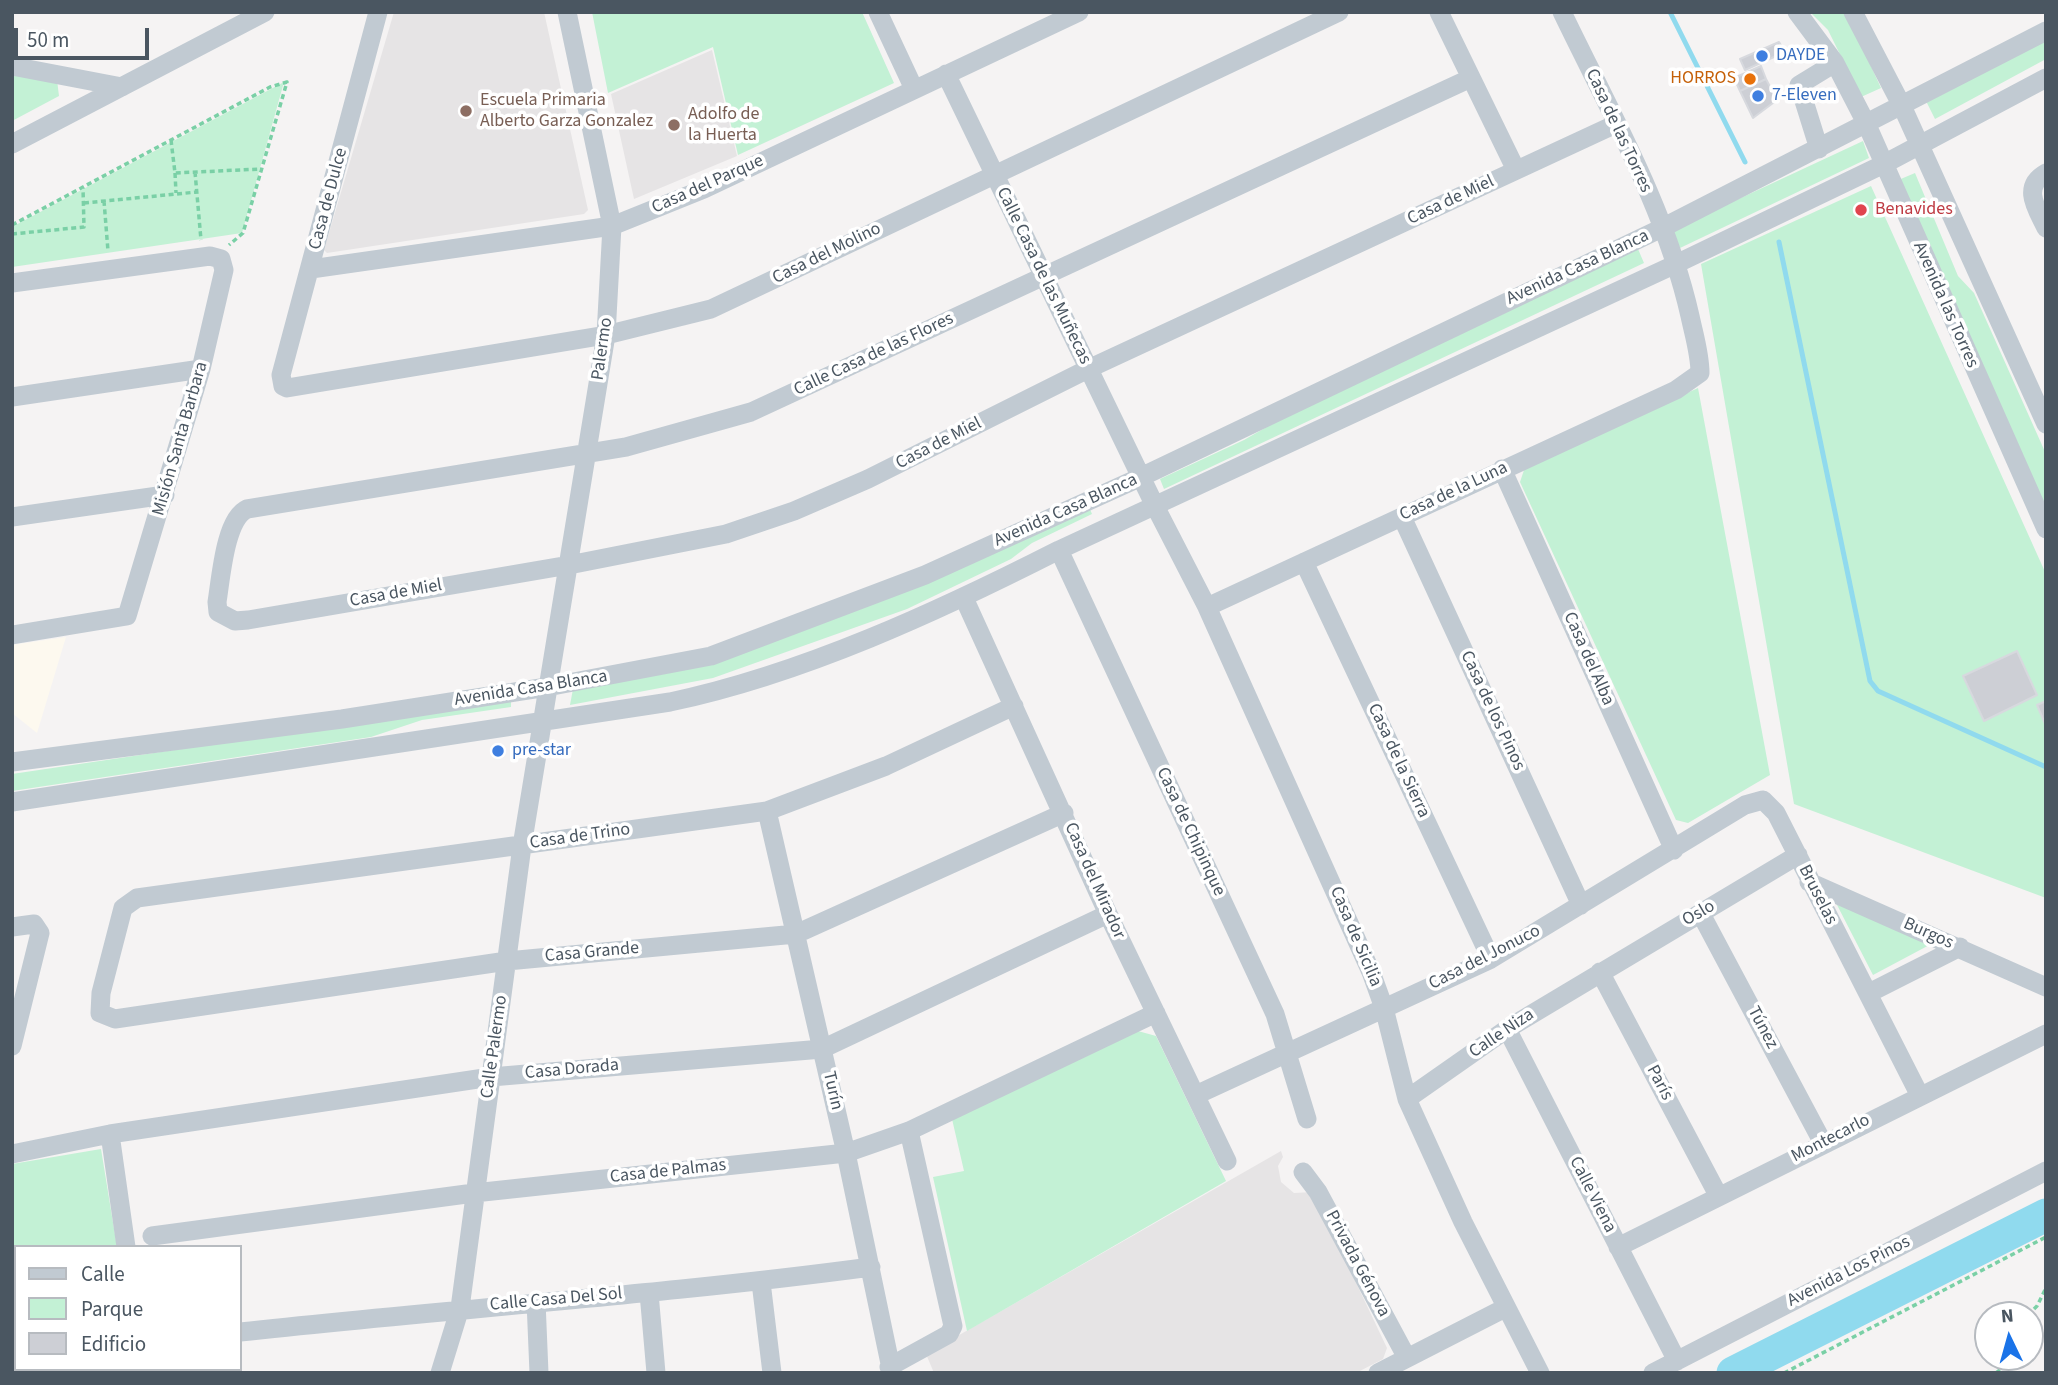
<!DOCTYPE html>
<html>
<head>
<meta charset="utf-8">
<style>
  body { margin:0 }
  #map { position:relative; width:2058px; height:1385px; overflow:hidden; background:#f5f3f3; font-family:"Source Sans 3",sans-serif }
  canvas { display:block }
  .frame { position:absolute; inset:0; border:14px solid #4a5661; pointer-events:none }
  .legend { position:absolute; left:14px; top:1245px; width:228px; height:126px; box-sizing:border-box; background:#fff; border:2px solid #b7bbc0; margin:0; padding:9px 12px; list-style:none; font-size:21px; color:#4a5661 }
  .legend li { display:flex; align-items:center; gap:14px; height:35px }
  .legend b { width:35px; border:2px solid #b7bbc0 }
  .north { position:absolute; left:1974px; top:1301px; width:70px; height:70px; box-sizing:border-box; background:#fff; border:2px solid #b7bbc0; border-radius:50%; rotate:355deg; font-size:19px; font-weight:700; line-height:28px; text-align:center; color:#4a5661 }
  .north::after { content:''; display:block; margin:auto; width:24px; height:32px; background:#1a73e8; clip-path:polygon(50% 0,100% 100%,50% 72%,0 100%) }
  .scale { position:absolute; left:14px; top:28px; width:135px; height:32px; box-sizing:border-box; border:4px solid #4a5661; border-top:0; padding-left:9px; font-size:21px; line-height:24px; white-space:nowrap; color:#4a5661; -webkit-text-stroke:5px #fff; paint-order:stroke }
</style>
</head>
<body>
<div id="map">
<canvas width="2058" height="1385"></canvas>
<div class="frame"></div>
<ul class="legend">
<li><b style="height:9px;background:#c1cad2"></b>Calle</li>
<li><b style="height:19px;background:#c3f1d5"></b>Parque</li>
<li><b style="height:19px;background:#cdcfd5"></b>Edificio</li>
</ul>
<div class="north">N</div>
<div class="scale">50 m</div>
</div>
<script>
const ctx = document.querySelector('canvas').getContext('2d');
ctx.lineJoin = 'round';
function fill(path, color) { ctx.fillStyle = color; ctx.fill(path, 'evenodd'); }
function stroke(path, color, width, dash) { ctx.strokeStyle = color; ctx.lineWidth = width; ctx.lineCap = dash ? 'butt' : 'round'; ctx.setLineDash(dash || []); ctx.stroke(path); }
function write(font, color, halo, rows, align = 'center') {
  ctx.font = font + ' "Source Sans 3",sans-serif'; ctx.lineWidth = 7; ctx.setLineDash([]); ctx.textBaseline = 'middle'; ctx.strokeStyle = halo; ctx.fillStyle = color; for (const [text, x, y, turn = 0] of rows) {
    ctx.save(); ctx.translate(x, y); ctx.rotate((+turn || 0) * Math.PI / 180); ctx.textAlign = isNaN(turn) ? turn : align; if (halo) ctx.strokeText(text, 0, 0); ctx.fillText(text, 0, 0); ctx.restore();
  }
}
fill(new Path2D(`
  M 66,637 L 37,733 L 12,713 L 12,645 Z`), '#fdf9ef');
fill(new Path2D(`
  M 394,12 L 544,12 L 588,210 L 584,214 L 327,253 L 324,250 Z
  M 712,50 L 737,156 L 634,199 L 611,94 Z
  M 1281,1151 L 1283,1157 L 1278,1166 L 1281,1182 L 1294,1193 L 1313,1192 L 1387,1348 L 1383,1359 L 1356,1373 L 934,1373 L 926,1354 Z`), '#e6e4e5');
fill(new Path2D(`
  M 592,12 L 862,12 L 894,83 L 738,155 L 713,47 L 608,93 Z
  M 1810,12 L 1847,14 L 1881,88 L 1861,97 L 1828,30 Z
  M 2046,39 L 2046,59 L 1935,119 L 1926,101 Z
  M 12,72 L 57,80 L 59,96 L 12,121 Z
  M 284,82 L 242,233 L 12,267 L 12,227 Z
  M 1863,141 L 1869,158 L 1680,248 L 1672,230 Z
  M 1915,173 L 1958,276 L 1974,293 L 2046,454 L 2046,511 L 1896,181 Z
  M 1871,186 L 2046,574 L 2046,898 L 1794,804 L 1701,264 Z
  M 1638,249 L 1644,263 L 1164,489 L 1160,479 L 1244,440 L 1303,406 Z
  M 1698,388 L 1770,775 L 1688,823 L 1676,820 L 1520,482 L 1525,467 Z
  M 1089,507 L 1092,514 L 1032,543 L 1011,559 L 907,609 L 713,678 L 570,705 L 573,689 L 694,667 Z
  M 511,700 L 511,707 L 422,720 L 371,737 L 12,791 L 12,774 Z
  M 1835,901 L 1935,942 L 1873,975 Z
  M 1138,1031 L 1156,1036 L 1226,1181 L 967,1331 L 933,1177 L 964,1171 L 952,1119 Z
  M 101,1149 L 117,1247 L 16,1247 L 16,1345 L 12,1346 L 12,1164 Z`), '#c3f1d5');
stroke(new Path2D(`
  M 1670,12 L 1745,162
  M 1779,242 L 1870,681 L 1878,691 L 2046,767`), '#90daee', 5);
stroke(new Path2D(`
  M 1733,1373 L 2046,1215`), '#90daee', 33);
const building = new Path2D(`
  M 1779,42 L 1785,52 L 1745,70 L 1740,59 Z
  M 1761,66 L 1766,79 L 1740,91 L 1734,78 Z
  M 1766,79 L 1777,100 L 1753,118 L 1740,91 Z
  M 2017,651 L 2037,695 L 1984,721 L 1963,676 Z
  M 2046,701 L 2046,726 L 2037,705 Z`);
fill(building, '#cdcfd5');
stroke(building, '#d7d9de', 2);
stroke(new Path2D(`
  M 171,140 L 175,173 L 261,169
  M 195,172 L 201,240
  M 175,173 L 176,193
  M 104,201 L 108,251
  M 84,203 L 197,192
  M 12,225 L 270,87 L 287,82 L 243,233 L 229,245
  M 12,234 L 84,227 L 83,188
  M 2028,1315 L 2037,1306 L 2046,1288
  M 1784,1373 L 2046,1237
  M 1996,1373 L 2017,1357`), '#7ad0a6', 3.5, [5, 3.5]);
stroke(new Path2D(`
  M 378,12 L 281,375 L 283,386 L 287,388 L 606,335 L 711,309 L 1339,12
  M 878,12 L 914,89
  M 1439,12 L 1516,170
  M 1797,12 L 1835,63 L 1867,125 L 2046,529
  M 1853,12 L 1902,106 L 2046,424
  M 12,66 L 122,87
  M 946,74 L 1155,506 L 1207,607 L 1371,972 L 1384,1008 L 1407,1099 L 1463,1222 L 1540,1373
  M 1471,78 L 751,412 L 626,447 L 247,509 C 225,519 221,578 217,602 L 218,612 L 235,621 L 248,620 L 569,565 L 726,534 L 794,511 L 868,479 L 1088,369 L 1616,124
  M 12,144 L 265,12
  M 1819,149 L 1799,85 L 1835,63
  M 2046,173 C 2021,187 2037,209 2046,228
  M 311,269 L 612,226 L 704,189 L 1079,12
  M 12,283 L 210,256 L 221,259 L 224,270 L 201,369 L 127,616 L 12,635
  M 12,397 L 201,369
  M 1502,469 L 1674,850
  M 12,517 L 165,495
  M 1402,517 L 1581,905
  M 1059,550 L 1275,1014 L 1307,1119
  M 1304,562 L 1491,959
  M 964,598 L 1108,914 L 1227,1161
  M 1207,607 L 1676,390 L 1700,373 C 1700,354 1694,335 1690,316 C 1666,209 1609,110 1562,12
  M 1014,706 L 886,766 L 767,811 L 137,898 L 123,908 L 101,993 L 100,1013 L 115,1019 L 507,961 L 796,934 L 1064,813
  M 12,762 L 342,719 L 547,687 L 711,656 L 925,575 L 1141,477 L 1662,228 L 2046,31
  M 12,802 L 670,702 C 803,674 939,611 1059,550 L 1676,264 L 1884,164 L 2046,78
  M 767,811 L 846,1153 L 892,1373
  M 1809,882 L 2046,987
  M 1701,914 L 1823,1143
  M 12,927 L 34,924 L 40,933 L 12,1046
  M 1600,972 L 1718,1195
  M 1869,993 L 1960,947
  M 1507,1029 L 1677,1361
  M 1196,1095 L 1491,959 L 1745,805 L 1763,800 L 1776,813 L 1919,1094
  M 1407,1099 L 1507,1029 L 1798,855
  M 110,1134 L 126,1247
  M 12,1154 L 110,1134 L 491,1077 L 822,1049 L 1108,914
  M 1303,1172 L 1318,1192 L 1407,1358
  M 152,1236 L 474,1193 L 846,1153 L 909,1131 L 1156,1013
  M 1618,1247 L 2046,1034
  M 761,1282 L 772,1373
  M 649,1293 L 656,1373
  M 536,1301 L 539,1373
  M 240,1332 C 450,1309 661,1295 871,1267
  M 12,1363 L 16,1362
  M 889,1367 L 949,1334 L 953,1326 L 909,1131
  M 440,1373 L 460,1308 L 522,846 L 606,335 L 612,226 L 567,12
  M 1378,1373 L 1505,1308
  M 1653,1373 L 2046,1171`), '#c1cad2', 19);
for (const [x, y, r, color] of [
  [1762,56,7,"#3f7fe0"],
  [1750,79,7,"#e8710a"],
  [1758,96,7,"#3f7fe0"],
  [466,111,7,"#8d6e63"],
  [674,125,7,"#8d6e63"],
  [1861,210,7,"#e0444e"],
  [498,751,7,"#3f7fe0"]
]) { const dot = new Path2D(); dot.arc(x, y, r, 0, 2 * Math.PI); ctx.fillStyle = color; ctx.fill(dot); stroke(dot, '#fff', 2.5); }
write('18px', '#366cbe', '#fff', [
  ["DAYDE",1776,56],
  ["7-Eleven",1772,96],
  ["pre-star",512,751]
], 'left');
write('18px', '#c56008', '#fff', [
  ["HORROS",1736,79]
], 'right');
write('18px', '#785e54', '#fff', [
  ["Escuela Primaria",480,101],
  ["Alberto Garza Gonzalez",480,122],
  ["Adolfo de",688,115],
  ["la Huerta",688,136]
], 'left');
write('18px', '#4a5661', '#fff', [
  ["Casa de las Torres",1618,131,65],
  ["Casa del Parque",708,185,-24],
  ["Casa de Dulce",329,199,-75],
  ["Casa de Miel",1451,201,-25],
  ["Casa del Molino",827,254,-26],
  ["Avenida Casa Blanca",1578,268,-25],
  ["Calle Casa de las Muñecas",1043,276,64],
  ["Avenida las Torres",1945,305,66],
  ["Palermo",603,349,-82],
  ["Calle Casa de las Flores",874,355,-25],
  ["Misión Santa Barbara",181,439,-74],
  ["Casa de Miel",939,444,-27],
  ["Casa de la Luna",1454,492,-25],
  ["Avenida Casa Blanca",1066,511,-24],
  ["Casa de Miel",396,594,-10],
  ["Casa del Alba",1588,659,66],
  ["Avenida Casa Blanca",531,689,-9],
  ["Casa de los Pinos",1492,711,65],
  ["Casa de la Sierra",1398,761,65],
  ["Casa de Chipinque",1190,832,65],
  ["Casa de Trino",580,837,-8],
  ["Casa del Mirador",1094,881,66],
  ["Bruselas",1817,895,63],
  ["Oslo",1699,914,-30],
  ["Burgos",1928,934,24],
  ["Casa de Sicilia",1355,937,67],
  ["Casa Grande",592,953,-5],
  ["Casa del Jonuco",1485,958,-27],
  ["Túnez",1762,1028,62],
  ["Calle Niza",1502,1034,-34],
  ["Calle Palermo",495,1047,-82],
  ["Casa Dorada",572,1070,-5],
  ["París",1659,1083,62],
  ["Turín",832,1091,77],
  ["Montecarlo",1831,1139,-27],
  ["Casa de Palmas",668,1172,-6],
  ["Calle Viena",1592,1195,63],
  ["Privada Génova",1357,1264,62],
  ["Avenida Los Pinos",1849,1272,-27],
  ["Calle Casa Del Sol",556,1300,-5]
]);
write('18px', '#be3a42', '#fff', [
  ["Benavides",1875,210]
], 'left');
</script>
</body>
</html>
